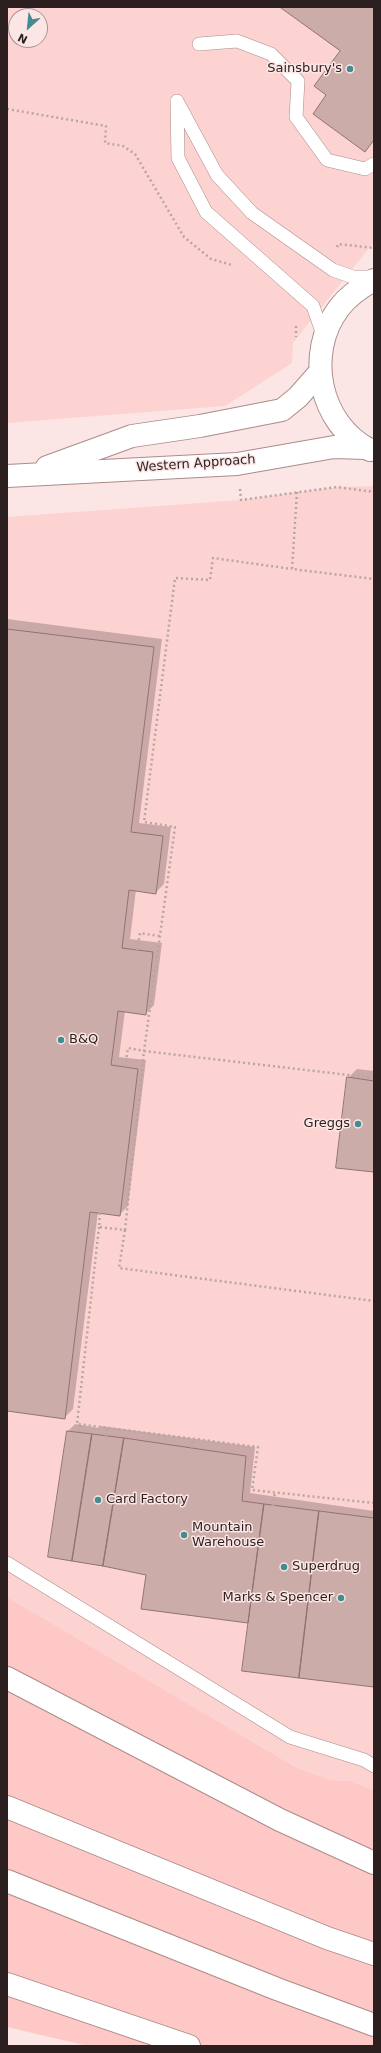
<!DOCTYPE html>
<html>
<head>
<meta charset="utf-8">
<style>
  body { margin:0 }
  #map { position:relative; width:381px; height:2053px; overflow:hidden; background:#fbe6e5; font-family:"DejaVu Sans",sans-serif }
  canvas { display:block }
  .frame { position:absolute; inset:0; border:8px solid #2b1f1f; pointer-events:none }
  .north { position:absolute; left:8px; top:8px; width:40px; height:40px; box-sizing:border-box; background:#fbe6e5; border:1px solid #a89696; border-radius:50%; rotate:207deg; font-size:11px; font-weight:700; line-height:16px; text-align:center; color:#2b1f1f }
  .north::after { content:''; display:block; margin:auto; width:14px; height:18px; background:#448c91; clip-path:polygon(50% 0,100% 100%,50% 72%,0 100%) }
</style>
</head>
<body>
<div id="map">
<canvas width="381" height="2053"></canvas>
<div class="frame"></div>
<div class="north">N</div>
</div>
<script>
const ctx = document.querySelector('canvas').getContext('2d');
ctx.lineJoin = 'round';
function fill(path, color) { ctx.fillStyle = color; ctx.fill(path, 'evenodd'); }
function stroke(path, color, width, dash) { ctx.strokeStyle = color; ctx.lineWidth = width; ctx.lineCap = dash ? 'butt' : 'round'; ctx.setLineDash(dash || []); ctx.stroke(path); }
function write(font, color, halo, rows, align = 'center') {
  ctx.font = font + ' "DejaVu Sans",sans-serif'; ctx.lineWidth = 3; ctx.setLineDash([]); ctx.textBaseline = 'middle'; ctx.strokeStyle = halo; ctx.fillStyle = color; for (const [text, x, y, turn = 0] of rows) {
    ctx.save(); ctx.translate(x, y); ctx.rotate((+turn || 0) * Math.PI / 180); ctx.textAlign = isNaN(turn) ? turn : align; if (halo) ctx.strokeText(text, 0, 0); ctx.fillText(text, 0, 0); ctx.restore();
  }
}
fill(new Path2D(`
  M 7,7 L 374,7 L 374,242 L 293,343 L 292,363 L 225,406 L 7,423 ZM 16,16 L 40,16 L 40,40 L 16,40 Z
  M 374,486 L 374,1790 L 349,1781 L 330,1780 L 297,1768 L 7,1597 L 7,517 L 241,500 L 337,487 Z`), '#fdd3d1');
fill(new Path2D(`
  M 7,1597 L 297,1768 L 330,1780 L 349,1781 L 374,1790 L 374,2046 L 88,2046 L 7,2027 Z`), '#fdc8c5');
fill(new Path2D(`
  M 7,619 L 162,639 L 139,823 L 171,827 L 164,884 L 155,893 L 136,890 L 130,939 L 162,943 L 154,1005 L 145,1014 L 125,1011 L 119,1057 L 146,1060 L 128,1206 L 119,1215 L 98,1212 L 73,1409 L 64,1418 L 7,1410 Z
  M 357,1069 L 374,1071 L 374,1171 L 348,1078 Z
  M 75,1424 L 99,1428 L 101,1426 L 255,1447 L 250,1493 L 374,1511 L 374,1686 L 249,1623 L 142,1608 L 147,1574 L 49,1557 L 68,1431 Z`), '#0003');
const building = new Path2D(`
  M 280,7 L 374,7 L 374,140 L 365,152 L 313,114 L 326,95 L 314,86 L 340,51 Z
  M 7,629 L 154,647 L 131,832 L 163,836 L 156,894 L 129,890 L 122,948 L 153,952 L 146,1015 L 118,1011 L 111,1065 L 138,1069 L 120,1216 L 90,1212 L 65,1419 L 7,1411 Z
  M 347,1077 L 374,1081 L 374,1172 L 336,1168 Z
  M 67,1431 L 92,1434 L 72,1561 L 48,1557 Z
  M 92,1434 L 124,1438 L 103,1566 L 72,1561 Z
  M 124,1438 L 246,1456 L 242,1501 L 264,1504 L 248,1623 L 141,1609 L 146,1575 L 103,1566 Z
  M 264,1504 L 319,1511 L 299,1678 L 242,1671 Z
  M 319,1511 L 374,1518 L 374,1687 L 299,1678 Z`);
fill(building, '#ccaca9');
stroke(building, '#917472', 1);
const lane = new Path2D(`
  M 199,44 L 237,41 L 271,54 L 298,81 L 296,117 L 327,160 L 365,169 L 374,164
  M 177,101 L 178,158 L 206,212 L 313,306 L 324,338
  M 178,103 L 217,175 L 252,213 L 333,270 L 353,277 L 374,277
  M 7,1563 L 290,1737 L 364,1760 L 374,1766`);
const secondary = new Path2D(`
  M 370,450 C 319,424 305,353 339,308 C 348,296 361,287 374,280
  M 47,467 L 132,436 L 200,426 L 282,410 L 298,397 L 320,372
  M 7,476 L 237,464 L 334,447 L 365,448`);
const highway = new Path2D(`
  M 7,1678 L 280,1820 L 374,1863
  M 7,1807 L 327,1938 L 374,1954
  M 7,1881 L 277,1989 L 374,2025
  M 7,1984 L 189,2046`);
stroke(lane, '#ab8c8a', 14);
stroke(secondary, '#ab8c8a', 24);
stroke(highway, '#ab8c8a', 24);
stroke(new Path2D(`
  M 7,109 L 106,126 L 105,143 L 123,146 L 135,154 L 184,237 L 211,259 L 232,265
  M 337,247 L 338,244 L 374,248
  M 296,326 L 296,337
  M 240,489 L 241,500 L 337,487 L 374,492
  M 297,492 L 292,569 L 374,579
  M 137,950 L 140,933 L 160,936
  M 125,1067 L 128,1048 L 144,1051 L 175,827 L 144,822 L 175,578 L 210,580 L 213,558 L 292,569
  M 100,1213 L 99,1227 L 125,1230 L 144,1051 L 374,1078
  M 99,1227 L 77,1424 L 258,1447 L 252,1490 L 374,1503
  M 125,1230 L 119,1268 L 374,1301
  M 79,1432 L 81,1424
  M 106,1436 L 107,1427
  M 192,1448 L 193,1439
  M 273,1506 L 275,1492`), '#b7a5a4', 2.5, [2, 3]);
stroke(lane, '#fff', 13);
stroke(secondary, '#fff', 22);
stroke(highway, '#fff', 22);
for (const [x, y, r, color] of [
  [350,69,4,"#448c91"],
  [61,1040,4,"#448c91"],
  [358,1124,4,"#448c91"],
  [98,1500,4,"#448c91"],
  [184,1535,4,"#448c91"],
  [284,1567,4,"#448c91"],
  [341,1598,4,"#448c91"]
]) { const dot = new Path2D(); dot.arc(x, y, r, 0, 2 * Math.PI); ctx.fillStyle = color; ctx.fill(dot); stroke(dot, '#fbe6e5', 1.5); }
write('13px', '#2b1f1f', '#fbe6e5', [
  ["Sainsbury's",342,69,"right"],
  ["B&Q",69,1040],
  ["Greggs",350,1124,"right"],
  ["Card Factory",106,1500],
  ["Mountain",192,1528],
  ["Warehouse",192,1543],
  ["Superdrug",292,1567],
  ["Marks & Spencer",333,1598,"right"]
], 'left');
write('13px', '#2b1f1f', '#fbe6e5', [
  ["Western Approach",196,464,-4]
]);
</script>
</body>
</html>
